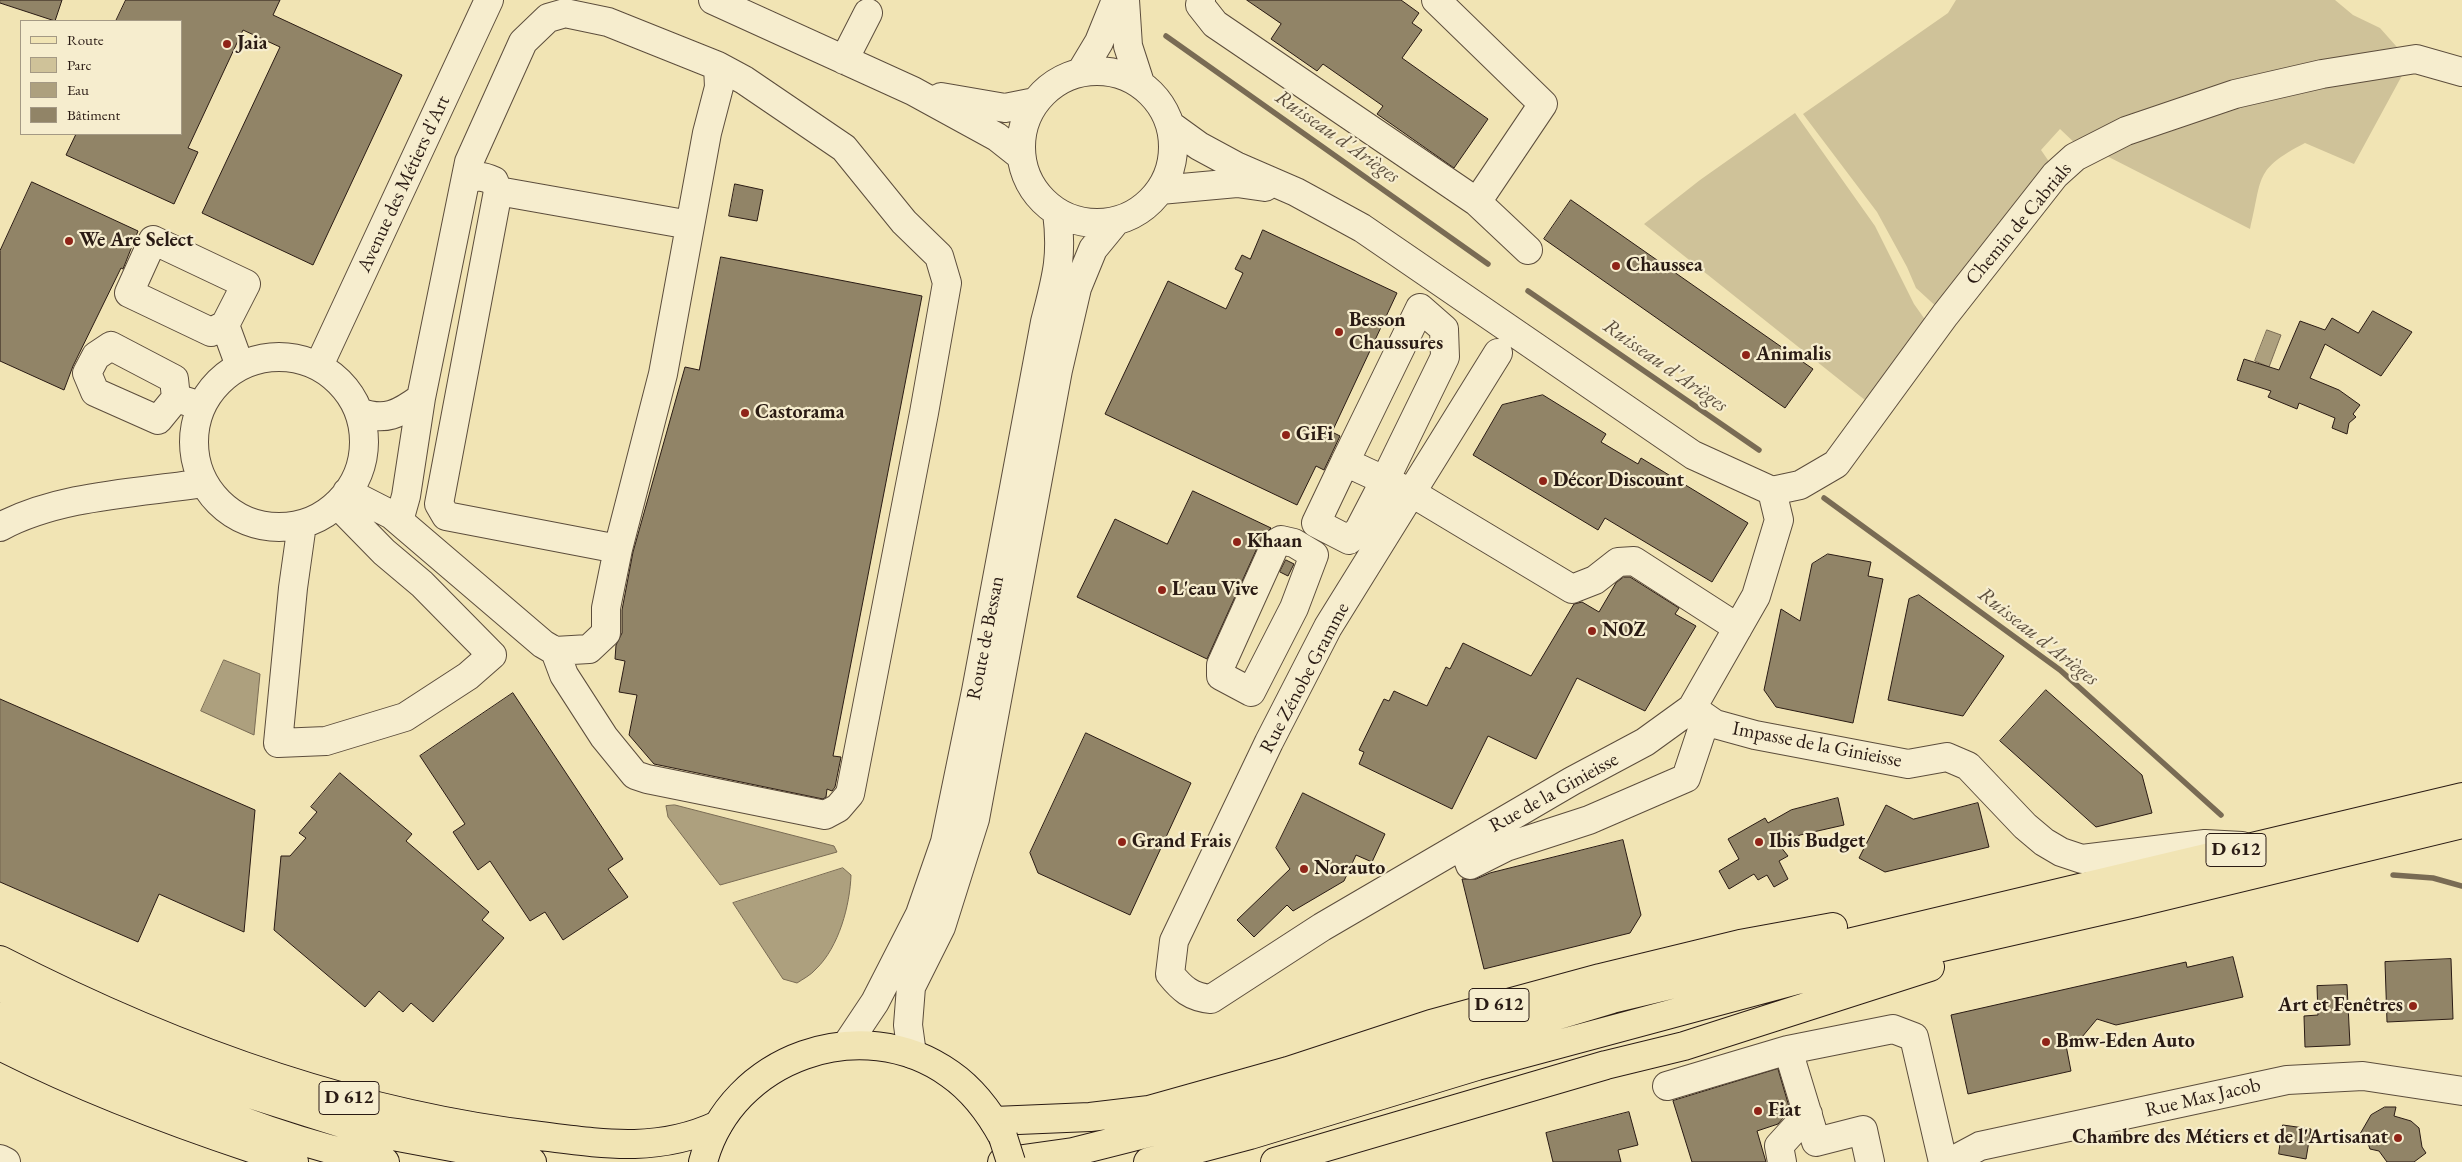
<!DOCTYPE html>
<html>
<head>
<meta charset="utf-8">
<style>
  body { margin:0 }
  #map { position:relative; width:2462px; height:1162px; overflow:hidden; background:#f1e4b4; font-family:"EB Garamond",serif }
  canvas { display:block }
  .legend { position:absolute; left:20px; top:20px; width:162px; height:115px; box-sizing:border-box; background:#f6edce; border:1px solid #a49984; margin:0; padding:6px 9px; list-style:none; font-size:15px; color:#2a1b14 }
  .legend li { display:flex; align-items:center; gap:10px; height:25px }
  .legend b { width:25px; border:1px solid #a49984 }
</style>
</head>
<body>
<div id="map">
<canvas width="2462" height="1162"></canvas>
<ul class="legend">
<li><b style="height:6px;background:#f1e4b4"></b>Route</li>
<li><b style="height:14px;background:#cfc299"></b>Parc</li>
<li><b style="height:14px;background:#ada07e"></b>Eau</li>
<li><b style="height:14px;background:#918467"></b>Bâtiment</li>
</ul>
</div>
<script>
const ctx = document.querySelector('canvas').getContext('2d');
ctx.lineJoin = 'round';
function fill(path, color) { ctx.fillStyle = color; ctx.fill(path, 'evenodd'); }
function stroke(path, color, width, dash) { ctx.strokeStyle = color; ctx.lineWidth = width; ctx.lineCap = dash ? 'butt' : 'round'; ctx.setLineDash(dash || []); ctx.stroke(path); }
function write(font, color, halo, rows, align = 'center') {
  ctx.font = font + ' "EB Garamond",serif'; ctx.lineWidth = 4.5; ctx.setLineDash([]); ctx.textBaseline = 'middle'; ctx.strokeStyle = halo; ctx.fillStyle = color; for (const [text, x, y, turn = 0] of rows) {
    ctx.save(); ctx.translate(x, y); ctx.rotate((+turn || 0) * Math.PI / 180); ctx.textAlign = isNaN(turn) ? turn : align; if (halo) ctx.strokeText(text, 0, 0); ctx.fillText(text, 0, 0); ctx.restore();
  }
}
fill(new Path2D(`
  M 1956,0 L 2335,0 L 2353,15 L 2380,28 L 2404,55 L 2079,147 L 2060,129 L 2041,150 L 2052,166 L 1940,310 L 1916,288 L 1907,267 L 1877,212 L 1803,114 L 1948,13 Z
  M 2405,70 L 2354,164 L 2305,143 C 2253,170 2263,177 2250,229 L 2099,152 L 2318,81 Z
  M 1795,113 L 1875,226 L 1914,304 L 1931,328 L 1870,404 L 1644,224 L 1700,180 Z`), '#cfc299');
const water = new Path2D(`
  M 2267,330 L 2281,335 L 2269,367 L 2255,361 Z
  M 224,660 L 260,674 L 254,735 L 201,711 Z
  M 675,805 L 834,846 L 837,852 L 720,885 L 668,817 L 666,806 Z
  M 843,868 L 851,875 C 850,905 839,947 816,969 C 811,975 803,979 797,983 L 783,979 L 733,903 Z`);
fill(water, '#ada07e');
stroke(water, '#796b54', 1);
stroke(new Path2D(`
  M 1166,36 L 1488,264
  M 1528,291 L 1759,450
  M 1824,498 L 2060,670 L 2221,815
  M 2393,875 L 2433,878 L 2462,886`), '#796b54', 5.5);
const building = new Path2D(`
  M 0,0 L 62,0 L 55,21 L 0,3 Z
  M 126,0 L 280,0 L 273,15 L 402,75 L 313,265 L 202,213 L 280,47 L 243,30 L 188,148 L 198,152 L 174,204 L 66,155 L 76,134 L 181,134 L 181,21 L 116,21 Z
  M 1247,0 L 1401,0 L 1419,13 L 1412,23 L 1422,30 L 1402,58 L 1488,119 L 1454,168 L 1377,114 L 1383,106 L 1323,64 L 1317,71 L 1271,39 L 1281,24 Z
  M 32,182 L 138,231 L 123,269 L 121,268 L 73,366 L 64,390 L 0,361 L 0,251 Z
  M 735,184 L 763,190 L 757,221 L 729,216 Z
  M 1571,200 L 1813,369 L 1785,408 L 1544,239 Z
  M 1263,230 L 1397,293 L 1332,432 L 1340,436 L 1324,470 L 1316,466 L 1297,505 L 1105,414 L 1168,281 L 1226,309 L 1243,273 L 1235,269 L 1242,255 L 1250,259 Z
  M 721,257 L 922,296 L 833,756 L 841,757 L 835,787 L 832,791 L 827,789 L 826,797 L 823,799 L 654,764 L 629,735 L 637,695 L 619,692 L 625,661 L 615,659 L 616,645 L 622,633 L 622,610 L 633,552 L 685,367 L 699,370 Z
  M 2373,311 L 2412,332 L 2381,376 L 2325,344 L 2310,378 L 2339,390 L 2360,405 L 2353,414 L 2356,417 L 2349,423 L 2347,434 L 2332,428 L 2335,418 L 2299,403 L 2297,409 L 2268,397 L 2271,391 L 2237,380 L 2244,359 L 2279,370 L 2300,321 L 2325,330 L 2332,318 L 2358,333 Z
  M 1543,395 L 1606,434 L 1601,442 L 1638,464 L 1641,458 L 1748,523 L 1712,582 L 1605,518 L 1598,530 L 1473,455 L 1502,405 Z
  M 1193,491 L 1271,528 L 1262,537 L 1207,659 L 1077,597 L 1115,519 L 1167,544 Z
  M 1828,554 L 1871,562 L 1868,576 L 1883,579 L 1853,723 L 1776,707 L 1764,690 L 1781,609 L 1800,621 L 1812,564 Z
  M 1286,560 L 1294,564 L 1288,576 L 1280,572 Z
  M 1624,577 L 1630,577 L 1679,608 L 1675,614 L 1696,626 L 1645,711 L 1577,678 L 1536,759 L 1488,736 L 1452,809 L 1359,764 L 1364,752 L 1359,750 L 1377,713 L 1384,699 L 1389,701 L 1394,691 L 1427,706 L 1446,667 L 1450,669 L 1463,643 L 1531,676 L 1574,604 L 1582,602 L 1599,612 L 1616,583 Z
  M 1919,595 L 2004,656 L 1963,716 L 1888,700 L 1909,599 Z
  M 2046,690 L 2142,775 L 2152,813 L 2096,827 L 2000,741 Z
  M 513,693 L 623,859 L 608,869 L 628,897 L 563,940 L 545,912 L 530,921 L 490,861 L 478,870 L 453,832 L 465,824 L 420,756 Z
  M 0,699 L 255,810 L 244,932 L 159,894 L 138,942 L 0,882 Z
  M 1086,733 L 1191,783 L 1130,915 L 1038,873 L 1030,853 Z
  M 340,773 L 412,834 L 406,841 L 489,912 L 482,920 L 504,938 L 433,1022 L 411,1003 L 403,1012 L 379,991 L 365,1007 L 274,930 L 281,856 L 290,856 L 306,838 L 299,833 L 317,812 L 311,807 Z
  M 1303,793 L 1385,834 L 1372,862 L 1356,855 L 1344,881 L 1293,911 L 1287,905 L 1254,937 L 1237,920 L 1290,869 L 1276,848 Z
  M 1838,798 L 1844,825 L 1800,835 L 1780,846 L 1788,856 L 1779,861 L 1788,879 L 1774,887 L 1767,875 L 1758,880 L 1754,874 L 1729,889 L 1719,871 L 1739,859 L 1728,839 L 1765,818 L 1768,823 L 1791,810 Z
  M 1978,803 L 1989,847 L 1885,872 L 1859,858 L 1886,805 L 1913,819 Z
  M 1623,840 L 1641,915 L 1630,933 L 1484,969 L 1462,879 L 1476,879 L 1490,873 Z
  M 2233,957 L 2243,997 L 2116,1025 L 2097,1019 L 2082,1037 L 2065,1040 L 2071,1071 L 1968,1094 L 1951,1015 L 2186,962 L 2187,967 Z
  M 2451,959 L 2453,1019 L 2387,1022 L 2385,962 Z
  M 2347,985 L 2350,1045 L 2305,1047 L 2304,1016 L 2318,1015 L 2317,986 Z
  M 1778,1069 L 1790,1110 L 1778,1124 L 1757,1131 L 1766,1162 L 1692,1162 L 1673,1101 Z
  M 2385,1107 L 2396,1107 L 2394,1116 L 2411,1121 L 2419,1128 L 2422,1147 L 2426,1153 L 2414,1162 L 2387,1162 L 2379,1151 L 2370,1149 L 2365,1135 L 2360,1134 L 2371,1115 Z
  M 1629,1112 L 1638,1145 L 1618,1150 L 1621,1162 L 1553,1162 L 1546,1133 Z
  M 2283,1125 L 2311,1129 L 2306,1159 L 2279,1154 Z`);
fill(building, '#918467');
stroke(building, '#2a1b14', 1);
const minor = new Path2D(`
  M 713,0 L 913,91 L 997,137 L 1021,156
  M 1125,0 L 1128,46 L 1140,83
  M 1201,0 L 1200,5 L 1215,24 L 1477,202 L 1528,250
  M 1436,0 L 1543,104 L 1477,202
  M 844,60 L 868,13
  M1021 147a76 76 0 1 1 152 0a76 76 0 1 1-152 0Z
  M 1081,72 L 1099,42 L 1116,0
  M 941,97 L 1005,108 L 1035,102
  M 1170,125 L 1199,146 L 1236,166 L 1296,192 L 1362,228 L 1693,455 L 1772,491
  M 466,180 C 477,175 483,176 494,181 L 498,191 L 439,504 L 446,516 L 618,549
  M 1160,190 L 1237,183 L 1265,187
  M 498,191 L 690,225
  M 225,325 L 211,332 L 129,293 L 153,240 L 246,284 L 225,325 L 240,366
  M 1498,353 L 1328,627 L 1269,742 L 1174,941 L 1170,974 C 1182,989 1191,997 1211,999 L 1322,927 L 1572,781 L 1645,742 L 1692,708 L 1756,596 L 1779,520 L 1772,491
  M194 442a85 85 0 1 1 170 0a85 85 0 1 1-170 0Z
  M 321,367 L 322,359 L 489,0
  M 176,398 L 158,420 L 95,392 L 87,373 L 96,356 L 111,346 L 174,379 L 176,398 L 201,406
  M 1345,462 L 1316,523 L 1349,540 L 1359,530 L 1385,480 L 1445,357 L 1444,329 L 1420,308 L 1345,462 L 1412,493 L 1572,589 L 1595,580 L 1618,562 L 1634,561 L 1738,628
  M 1772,491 L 1800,485 L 1836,464 L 1945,315 L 2055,175 L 2075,157 L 2126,131 L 2235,94 L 2322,74 L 2416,59 L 2462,72
  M 347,492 L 392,515 L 543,644 L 555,651 L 589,649 L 606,633 L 606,608 L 618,549 L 663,374 L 707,133 L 719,87 L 718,66 L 608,22 L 565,13 L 548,18 L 523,42 L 469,162 L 421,398 C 399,414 385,422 359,412
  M 399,521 L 406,496 L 421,398
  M 302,524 L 293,588 L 278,743 L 326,741 L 405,717 L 468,676 L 492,655 L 422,584 L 384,552 L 337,504
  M 0,527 C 59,495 138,493 204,483
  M 1281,540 L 1294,543 L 1314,555 L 1294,608 L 1251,692 L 1221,676 L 1221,665 L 1276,543 Z
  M 555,651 L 564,675 L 604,737 L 635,775 L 647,779 L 825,815 L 838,808 L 850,794 L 924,413 L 947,283 L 939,256 L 904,222 L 844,148 L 744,80 L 718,66
  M 1692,708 L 1715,724 L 1755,735 L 1908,764 L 1947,757 L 1968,766 L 2025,826 L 2044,842 L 2061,852 L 2082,859 L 2205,844 L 2242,846
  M 1463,845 L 1470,865 L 1506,847 L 1589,820 L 1686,778 L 1706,718
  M 847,1044 L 875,1002 L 920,914 L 945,842 L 976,691 L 1045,322 C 1056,279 1063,258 1057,212
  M 1788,1050 L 1816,1142 L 1863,1130 L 1870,1162
  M 912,1054 L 908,1025 L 911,987 L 941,927 L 975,819 L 1058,370 L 1077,288 L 1093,249 L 1116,221
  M 1667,1086 L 1788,1050 L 1893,1029 L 1914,1037 L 1943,1162
  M 0,1159 L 6,1162
  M 1782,1162 L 1779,1146 L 1808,1114
  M 1950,1162 L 1980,1146 L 2287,1080 L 2363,1076 L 2462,1091`);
const major = new Path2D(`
  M 703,1162 C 731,1057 862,1011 950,1074 C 973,1090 990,1113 1003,1137`);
const highway = new Path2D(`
  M 0,960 C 169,1047 350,1114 540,1136 C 603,1144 658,1153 718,1125
  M 0,987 L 50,1013 L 212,1082 L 366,1131 L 532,1162
  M 0,1017 C 51,1044 103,1066 157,1087 C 230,1118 307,1147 385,1162
  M 0,1046 C 94,1094 193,1130 294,1162
  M 994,1121 L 1090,1117 L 1149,1110 L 1288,1071 L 1431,1024 L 1600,978 L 1740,944 L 1833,927
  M 1002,1162 L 1073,1152 L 1247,1108 L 1612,999 L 2462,797
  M 1148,1162 L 1250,1135 L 1477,1066 L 1797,980 L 2135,903 L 2462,824
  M 1275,1162 L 1606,1065 L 1684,1046 L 1930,967`);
stroke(minor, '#5c4d3c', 30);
stroke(major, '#2a1b14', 30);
stroke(highway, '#2a1b14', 30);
stroke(minor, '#f6edce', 28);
stroke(major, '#f1e4b4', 28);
stroke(highway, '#f1e4b4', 28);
const majorBridge = new Path2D(`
  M 1003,1137 L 1011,1162`);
stroke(majorBridge, '#2a1b14', 30, []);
stroke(majorBridge, '#f1e4b4', 28);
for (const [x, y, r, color] of [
  [227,44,5,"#8f2418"],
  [69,241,5,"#8f2418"],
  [1616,266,5,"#8f2418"],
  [1339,332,5,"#8f2418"],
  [1746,355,5,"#8f2418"],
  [745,413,5,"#8f2418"],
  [1286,435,5,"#8f2418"],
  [1543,481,5,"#8f2418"],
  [1237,542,5,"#8f2418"],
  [1162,590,5,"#8f2418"],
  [1592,631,5,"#8f2418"],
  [1122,842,5,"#8f2418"],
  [1759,842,5,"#8f2418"],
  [1304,869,5,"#8f2418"],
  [2413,1006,5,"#8f2418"],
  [2046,1042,5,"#8f2418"],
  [1758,1111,5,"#8f2418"],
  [2398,1138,5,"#8f2418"]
]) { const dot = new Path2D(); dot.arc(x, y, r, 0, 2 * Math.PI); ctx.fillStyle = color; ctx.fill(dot); stroke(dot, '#f6edce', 2); }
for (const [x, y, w] of [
  [2236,850,60],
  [1499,1005,60],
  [349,1098,60]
]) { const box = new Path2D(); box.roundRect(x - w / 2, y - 16.5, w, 33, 4); ctx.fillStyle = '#f6edce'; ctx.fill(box); stroke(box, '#2a1b14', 1); }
write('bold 19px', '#2a1b14', null, [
  ["D 612",2236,850],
  ["D 612",1499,1005],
  ["D 612",349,1098]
]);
write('bold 20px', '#2a1b14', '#f6edce', [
  ["Jaia",237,44],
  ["We Are Select",79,241],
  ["Chaussea",1626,266],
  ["Besson",1349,321],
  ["Chaussures",1349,344],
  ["Animalis",1756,355],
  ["Castorama",755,413],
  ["GiFi",1296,435],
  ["Décor Discount",1553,481],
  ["Khaan",1247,542],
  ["L'eau Vive",1172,590],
  ["NOZ",1602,631],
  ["Grand Frais",1132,842],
  ["Ibis Budget",1769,842],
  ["Norauto",1314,869],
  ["Art et Fenêtres",2403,1006,"right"],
  ["Bmw-Eden Auto",2056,1042],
  ["Fiat",1768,1111],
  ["Chambre des Métiers et de l'Artisanat",2388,1138,"right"]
], 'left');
write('20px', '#2a1b14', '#f6edce', [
  ["Avenue des Métiers d'Art",404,184,-65],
  ["Chemin de Cabrials",2019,224,-50],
  ["Route de Bessan",986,638,-79],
  ["Rue Zénobe Gramme",1305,678,-62],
  ["Impasse de la Ginieisse",1817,745,11],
  ["Rue de la Ginieisse",1554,793,-29],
  ["Rue Max Jacob",2203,1098,-13]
]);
write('italic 21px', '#5e503e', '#f6edce', [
  ["Ruisseau d'Arièges",1337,137,35],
  ["Ruisseau d'Arièges",1665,366,35],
  ["Ruisseau d'Arièges",2038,637,38]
]);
</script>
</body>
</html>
